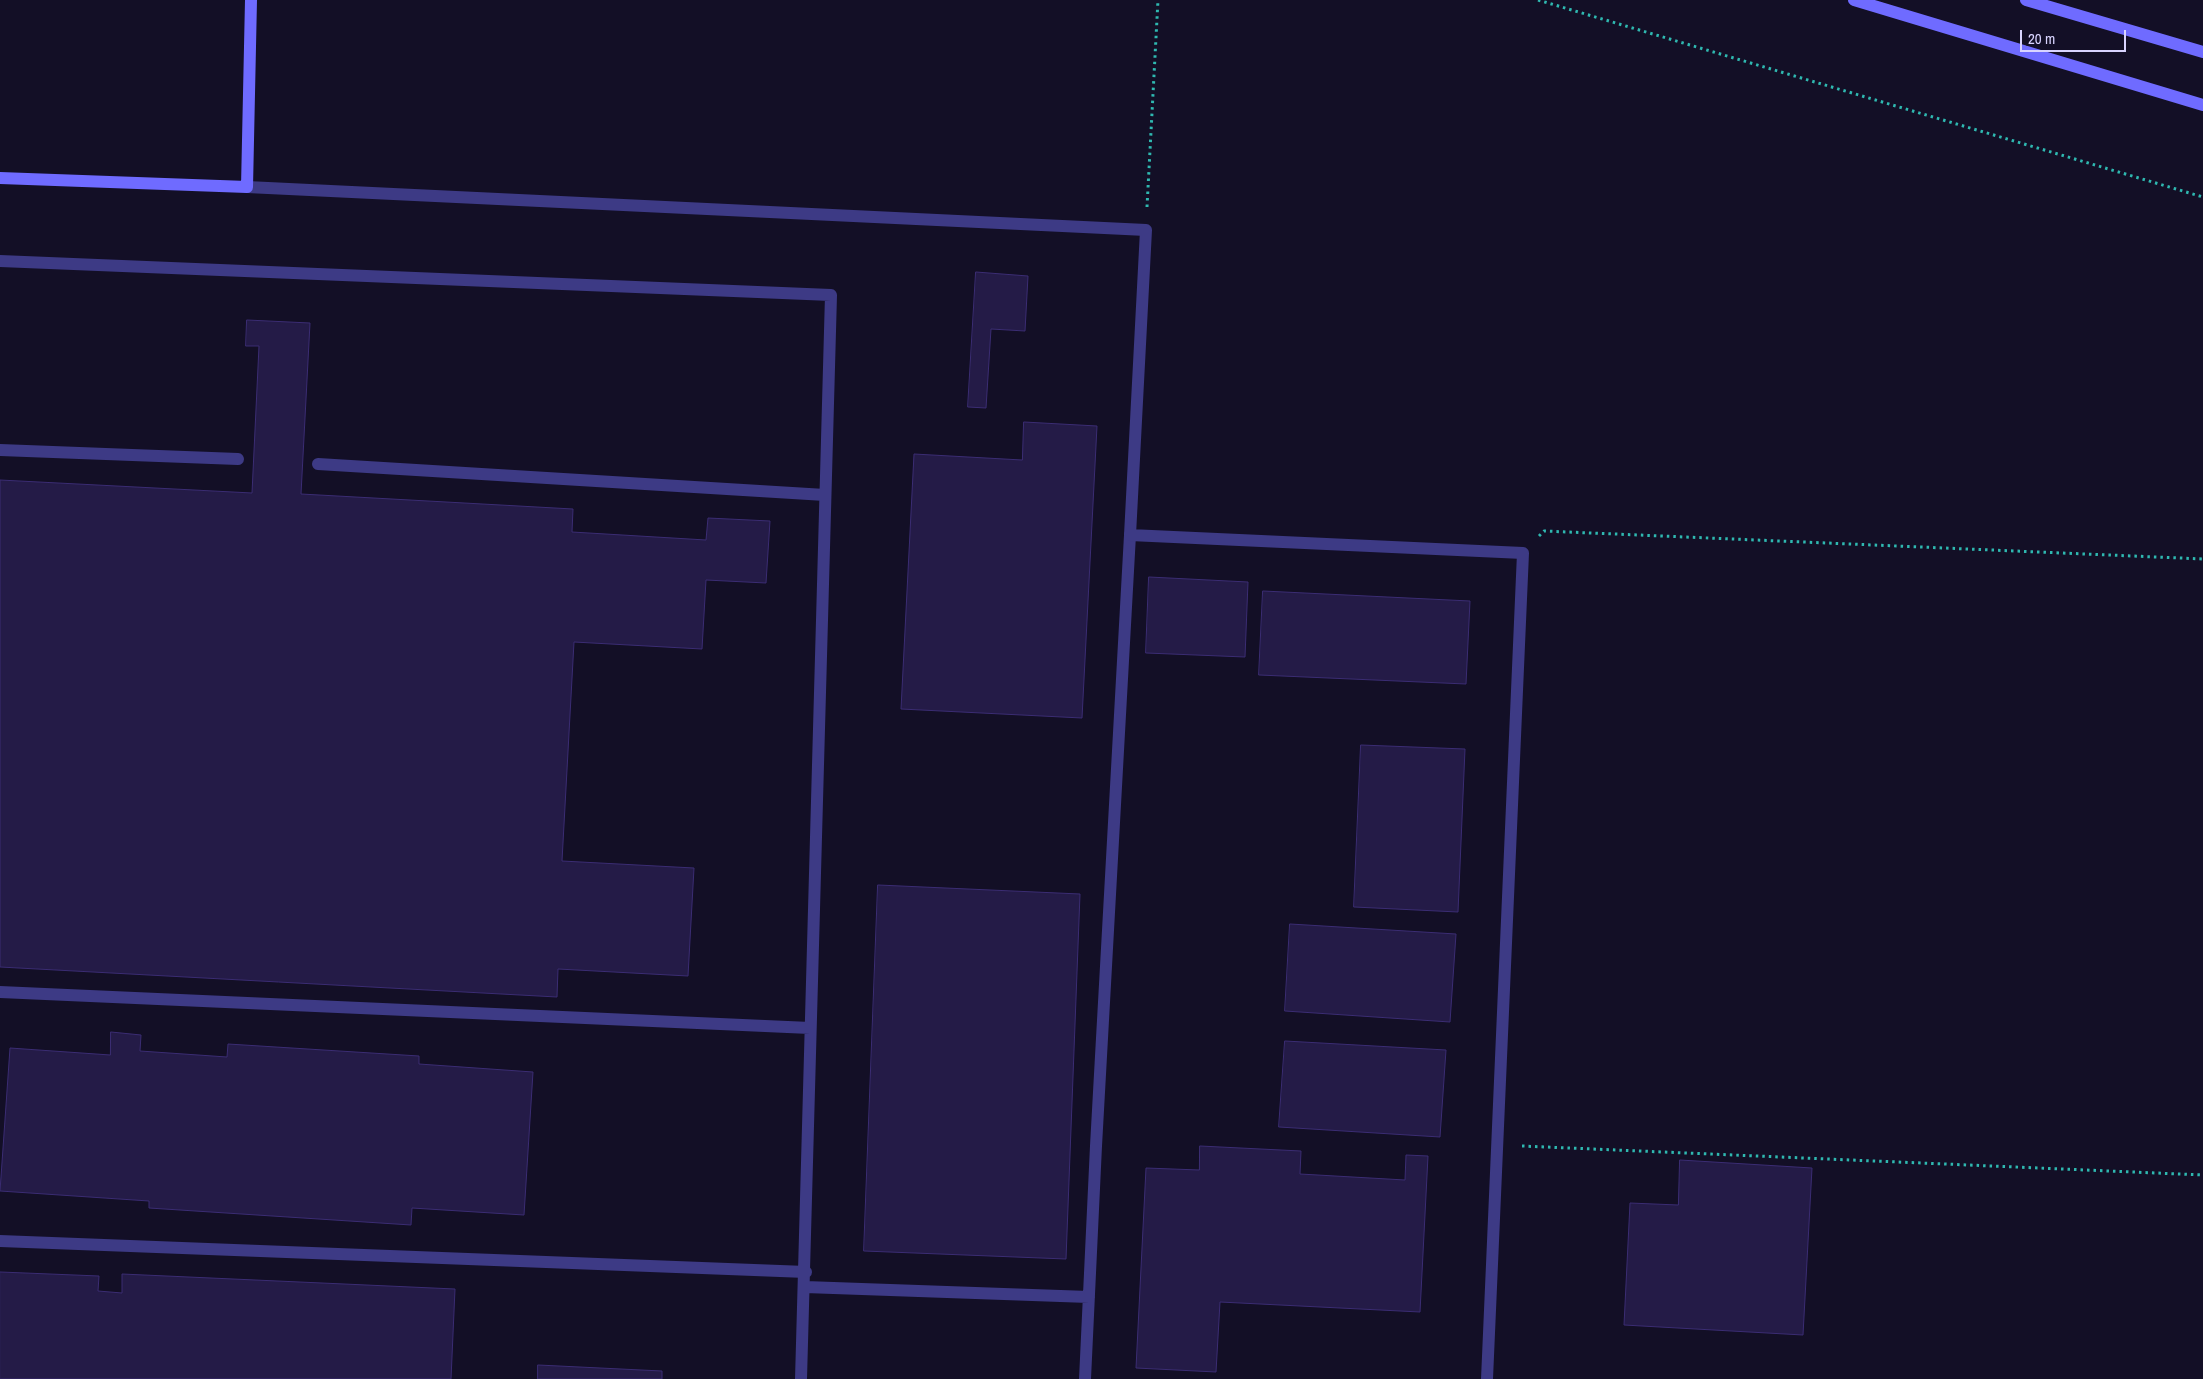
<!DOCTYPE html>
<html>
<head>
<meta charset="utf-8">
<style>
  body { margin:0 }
  #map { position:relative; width:2203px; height:1379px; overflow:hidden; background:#130f26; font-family:"Archivo Narrow",sans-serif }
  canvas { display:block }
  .scale { position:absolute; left:2020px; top:30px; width:106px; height:22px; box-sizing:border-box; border:2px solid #d9d4ff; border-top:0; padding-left:6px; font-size:15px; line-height:18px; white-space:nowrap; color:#d9d4ff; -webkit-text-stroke:4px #130f26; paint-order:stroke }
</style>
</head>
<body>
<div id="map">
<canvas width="2203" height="1379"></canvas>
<div class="scale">20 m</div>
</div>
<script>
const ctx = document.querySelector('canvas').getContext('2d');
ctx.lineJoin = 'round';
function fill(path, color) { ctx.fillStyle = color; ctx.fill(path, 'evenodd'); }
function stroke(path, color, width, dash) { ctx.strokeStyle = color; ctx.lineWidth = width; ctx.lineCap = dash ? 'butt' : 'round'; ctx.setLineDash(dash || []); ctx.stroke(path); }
const building = new Path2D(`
  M 976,272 L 1028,276 L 1025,331 L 991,329 L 986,408 L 968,407 Z
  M 247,320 L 310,323 L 301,494 L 573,509 L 572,532 L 706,540 L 708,518 L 770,521 L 766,583 L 706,580 L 702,649 L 574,642 L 562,861 L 694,868 L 688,976 L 558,969 L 557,997 L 0,967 L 0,480 L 252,493 L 259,346 L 246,346 Z
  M 1024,422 L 1097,426 L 1082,718 L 901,709 L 914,454 L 1022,460 Z
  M 1149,577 L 1248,582 L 1245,657 L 1146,653 Z
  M 1263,591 L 1470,601 L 1466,684 L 1259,675 Z
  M 1361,745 L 1465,749 L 1458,912 L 1354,907 Z
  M 878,885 L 1080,894 L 1066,1259 L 864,1251 Z
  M 1290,924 L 1456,934 L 1450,1022 L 1285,1011 Z
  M 111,1032 L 141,1035 L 140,1051 L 227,1057 L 228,1044 L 419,1056 L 419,1064 L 533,1072 L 524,1215 L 412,1208 L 411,1225 L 149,1208 L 149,1201 L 0,1191 L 10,1048 L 110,1055 Z
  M 1285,1041 L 1446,1050 L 1440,1137 L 1279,1127 Z
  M 1200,1146 L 1301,1151 L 1300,1174 L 1405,1180 L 1406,1155 L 1428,1156 L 1420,1312 L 1220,1302 L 1216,1372 L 1136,1368 L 1146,1168 L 1199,1170 Z
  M 1680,1160 L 1812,1168 L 1803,1335 L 1624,1325 L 1630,1203 L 1678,1205 Z
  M 0,1272 L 99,1276 L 98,1291 L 122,1293 L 122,1274 L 455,1289 L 451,1379 L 0,1379 Z
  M 538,1365 L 662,1371 L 662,1379 L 538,1379 Z`);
fill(building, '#241b47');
stroke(building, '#3b2d73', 1);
stroke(new Path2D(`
  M 1538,0 L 2203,197
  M 1147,207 L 1158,0
  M 1539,536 L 1544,531 L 2203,559
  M 1522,1146 L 2203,1175`), '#2fb8b0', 3, [2.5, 4]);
stroke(new Path2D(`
  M 0,261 L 831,295 L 801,1379
  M 0,450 L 238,459
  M 318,464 L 825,495
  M 0,992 L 810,1028
  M 0,1241 L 806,1272
  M 805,1287 L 1089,1297
  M 1085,1379 L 1096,1146 L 1130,535`), '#3d3a85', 12);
stroke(new Path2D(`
  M 247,187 L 1146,230 L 1130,535 L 1523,553 L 1487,1379`), '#3d3a85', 12);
stroke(new Path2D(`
  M 1854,0 L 2203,105
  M 2026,0 L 2203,52
  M 0,178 L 247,187 L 251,0`), '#6f6bff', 12);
</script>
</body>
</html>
